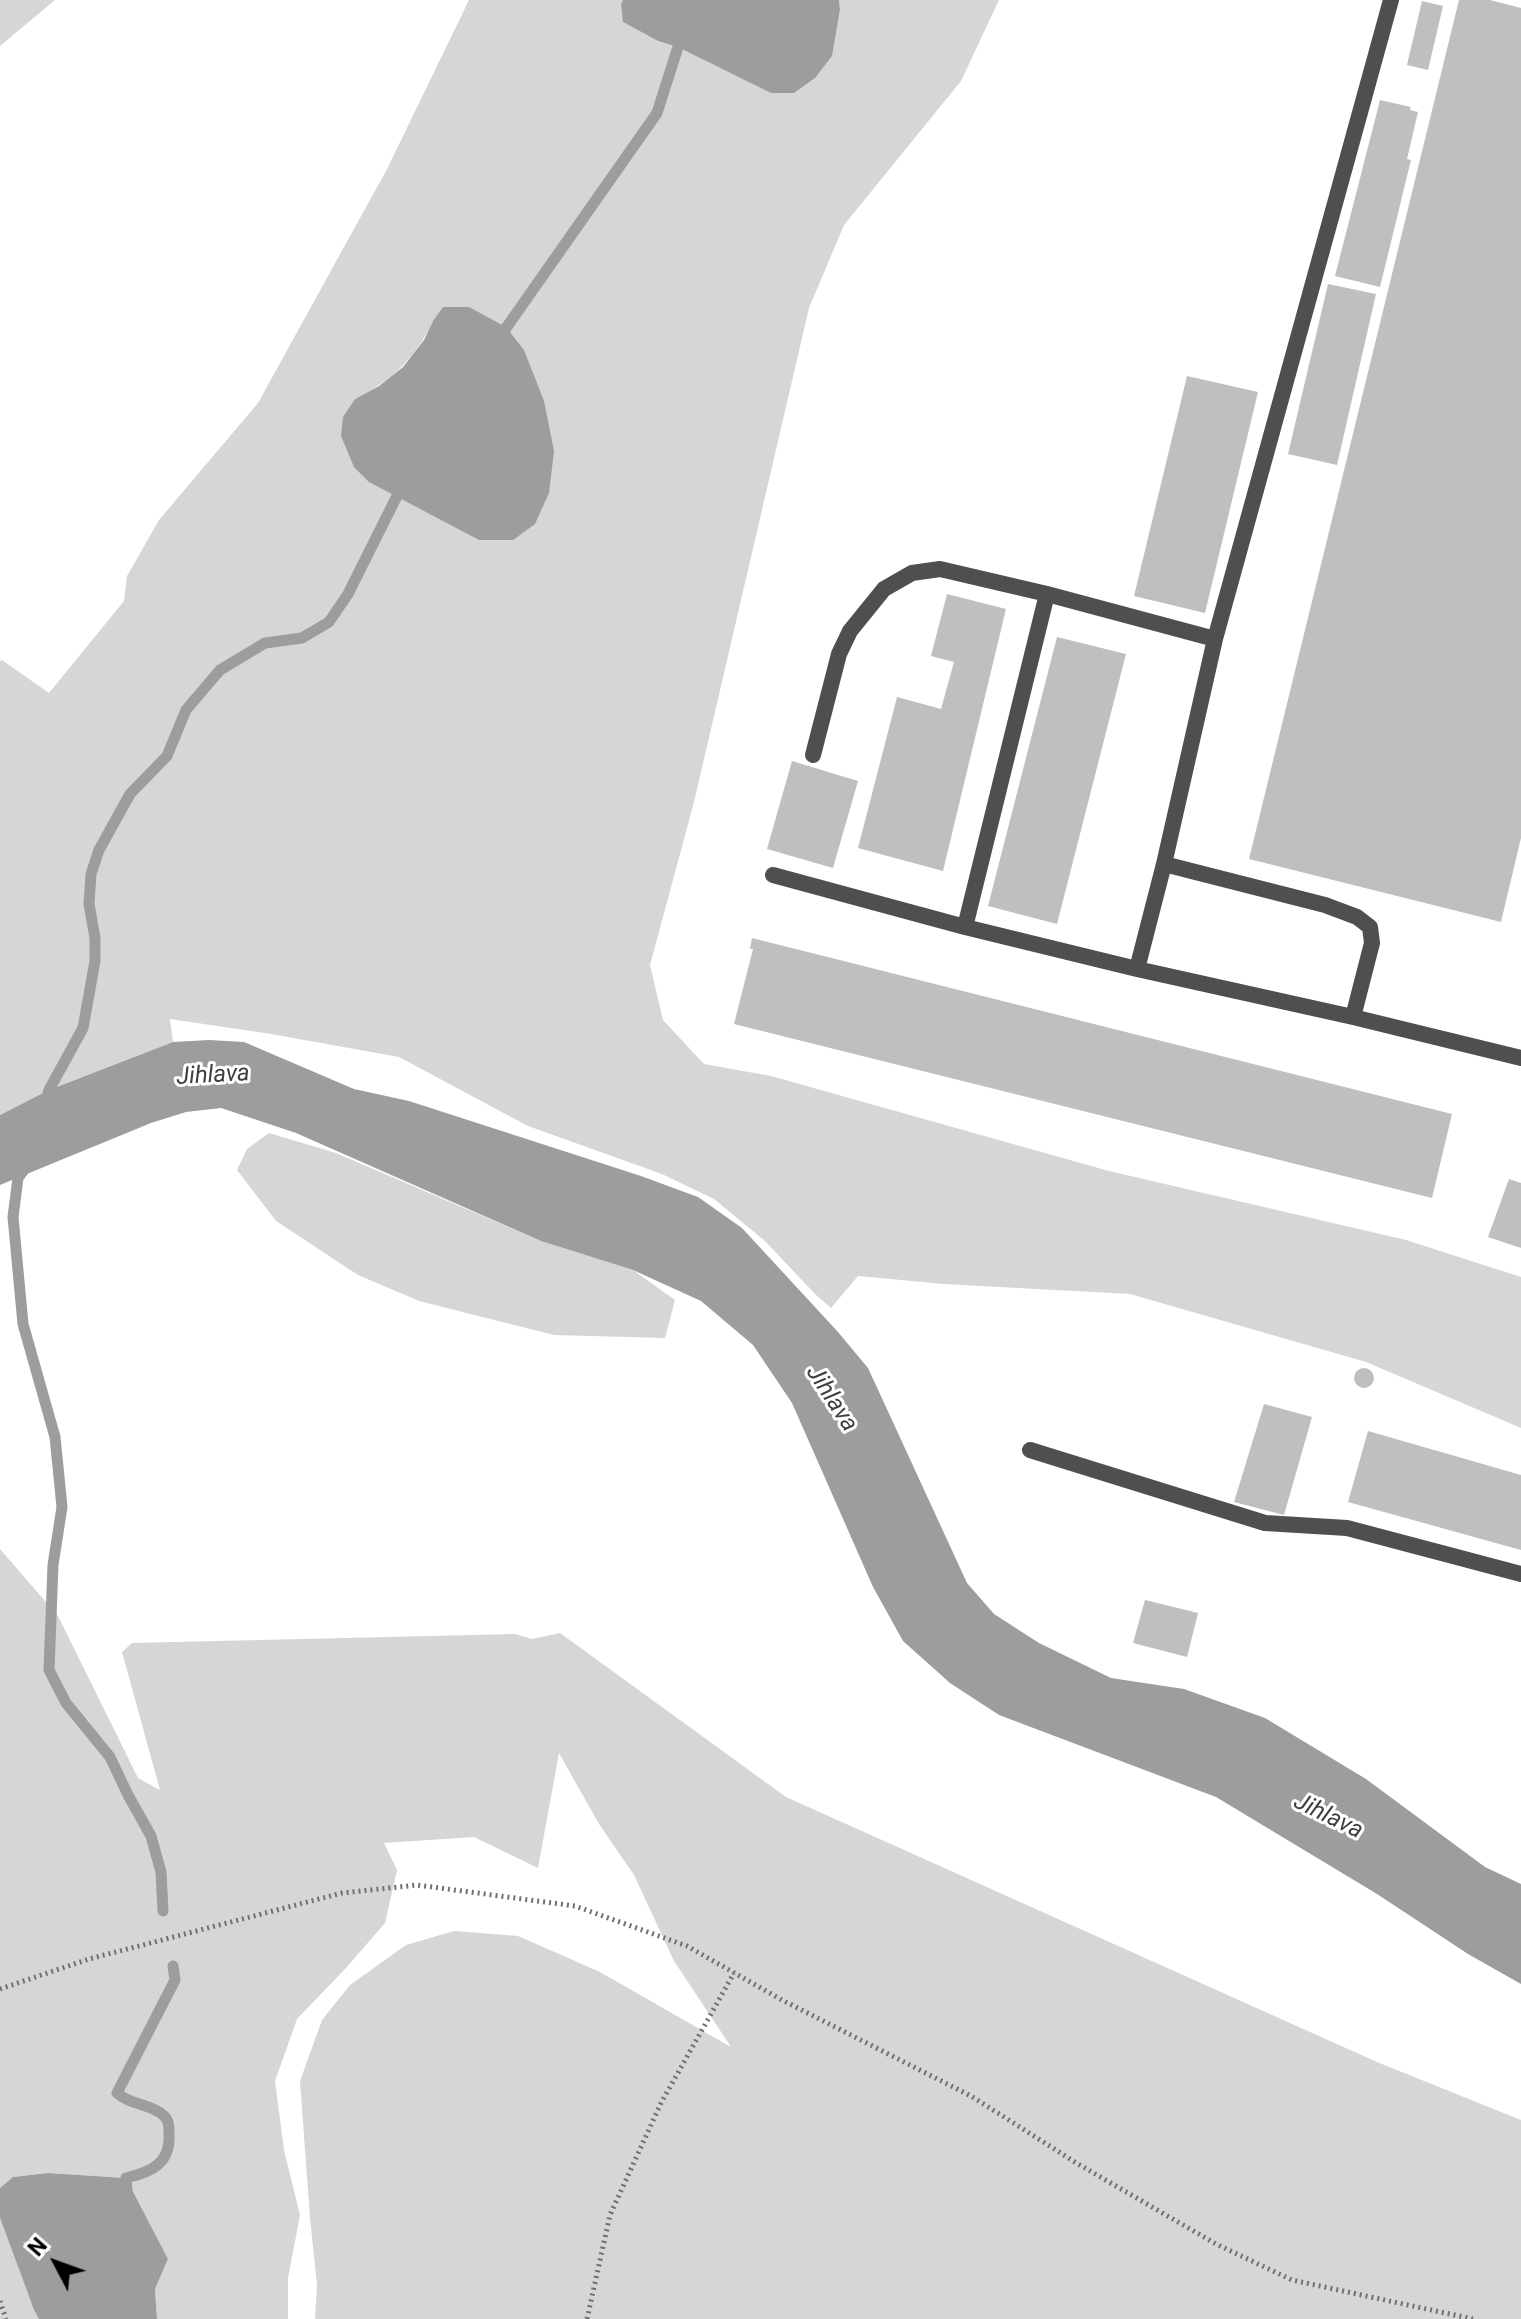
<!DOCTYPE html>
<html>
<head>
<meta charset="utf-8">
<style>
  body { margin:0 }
  #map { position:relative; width:1521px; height:2319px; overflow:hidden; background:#fff; font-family:Roboto,sans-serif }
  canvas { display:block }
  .north { position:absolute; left:16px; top:2223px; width:80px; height:80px; -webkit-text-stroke:6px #fff; paint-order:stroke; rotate:311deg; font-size:22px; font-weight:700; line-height:32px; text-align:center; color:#000 }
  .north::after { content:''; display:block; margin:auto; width:28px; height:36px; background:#000; clip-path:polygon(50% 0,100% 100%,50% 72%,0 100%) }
</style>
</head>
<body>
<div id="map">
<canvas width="1521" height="2319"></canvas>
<div class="north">N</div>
</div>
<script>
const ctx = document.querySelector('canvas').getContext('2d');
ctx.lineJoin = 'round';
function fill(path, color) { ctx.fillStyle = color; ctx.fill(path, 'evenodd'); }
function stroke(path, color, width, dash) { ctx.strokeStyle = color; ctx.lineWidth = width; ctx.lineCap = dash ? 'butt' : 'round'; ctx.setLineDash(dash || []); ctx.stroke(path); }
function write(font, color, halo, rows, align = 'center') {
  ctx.font = font + ' Roboto,sans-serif'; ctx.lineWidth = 6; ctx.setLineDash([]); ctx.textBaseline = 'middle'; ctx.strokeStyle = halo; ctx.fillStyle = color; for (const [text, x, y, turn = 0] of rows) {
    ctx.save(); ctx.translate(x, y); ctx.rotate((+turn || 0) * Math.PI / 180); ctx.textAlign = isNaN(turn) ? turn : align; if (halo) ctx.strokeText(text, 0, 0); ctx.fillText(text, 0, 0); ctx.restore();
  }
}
fill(new Path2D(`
  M 0,0 L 55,0 L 0,46 Z
  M 469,0 L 623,0 L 621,4 L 624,22 L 658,41 L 678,47 L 840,9 L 839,0 L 999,0 L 961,81 L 844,225 L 809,308 L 694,802 L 650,965 L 663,1020 L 704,1064 L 771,1076 L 1109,1171 L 1406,1240 L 1521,1277 L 1521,1428 L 1366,1362 L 1130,1294 L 944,1284 L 858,1276 L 831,1308 L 815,1294 L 765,1241 L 714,1199 L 662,1174 L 528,1126 L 399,1057 L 271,1034 L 170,1019 L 173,1042 L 49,1090 L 0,1115 L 0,661 L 2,660 L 49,693 L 124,601 L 127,576 L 159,520 L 258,403 L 387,169 ZM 433,321 L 513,540 L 355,399 C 392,380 415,359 433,321 Z
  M 269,1133 L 336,1153 L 541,1241 L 633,1270 L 675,1300 L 665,1338 L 554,1335 L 419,1301 L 358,1275 L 276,1221 L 237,1170 L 247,1149 Z
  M 0,1549 L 58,1616 L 138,1778 L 160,1790 L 122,1652 L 132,1643 L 515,1634 L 532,1639 L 560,1633 L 786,1797 L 1377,2062 L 1521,2120 L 1521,2319 L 315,2319 L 317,2285 L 310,2218 L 300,2081 L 322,2020 L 350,1985 L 406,1945 L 454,1931 L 518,1936 L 600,1972 L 731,2047 L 674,1961 L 634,1875 L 599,1824 L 559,1753 L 538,1868 L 474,1837 L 384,1843 L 397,1870 L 385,1923 L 346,1968 L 297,2019 L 275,2081 L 284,2150 L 300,2215 L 288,2278 L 288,2319 L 157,2319 L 155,2289 L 168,2259 L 126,2178 L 48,2173 L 13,2177 L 0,2188 Z
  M 0,2218 L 34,2310 L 39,2319 L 0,2319 Z`), '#d6d6d6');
fill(new Path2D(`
  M 623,0 L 839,0 L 840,9 L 832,56 L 815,78 L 794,93 L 771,93 L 678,47 L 658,41 L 623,22 L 621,4 Z
  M 443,307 L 469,307 L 506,327 L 524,350 L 544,401 L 554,451 L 549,493 L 535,524 L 513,540 L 479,540 L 369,482 L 354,467 L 341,436 L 343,417 L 355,399 L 379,386 L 403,367 L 424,340 L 433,321 Z
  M 209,1040 L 244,1042 L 354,1089 L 409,1101 L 641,1176 L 698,1197 L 742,1228 L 838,1332 L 868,1368 L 967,1583 L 994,1614 L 1039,1643 L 1111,1678 L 1184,1689 L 1265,1718 L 1366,1779 L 1485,1867 L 1521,1884 L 1521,1984 L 1468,1954 L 1377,1894 L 1216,1797 L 999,1715 L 950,1683 L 903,1641 L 873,1587 L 792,1403 L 753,1345 L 701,1301 L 633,1270 L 541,1241 L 296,1133 L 221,1108 L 186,1112 L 151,1123 L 0,1185 L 0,1115 L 49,1090 L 173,1042 Z
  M 48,2173 L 126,2178 L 168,2259 L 155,2289 L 157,2319 L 39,2319 L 34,2310 L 0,2218 L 0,2188 L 13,2177 Z`), '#9d9d9d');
stroke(new Path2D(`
  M 499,338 L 657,113 L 678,47 L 684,34
  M 46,1102 L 49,1090 L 83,1028 L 95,961 L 95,938 L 89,904 L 91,874 L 99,850 L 130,794 L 167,756 L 186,710 L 220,670 L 265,643 L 302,638 L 329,622 L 348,594 L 402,486
  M 26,1167 L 18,1178 L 13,1217 L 23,1324 L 55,1437 L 62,1507 L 53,1565 L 49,1670 L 66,1703 L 110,1757 L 128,1795 L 151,1836 L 161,1872 L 163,1911
  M 127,2191 L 126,2178 C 152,2172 171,2163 169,2133 C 169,2126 169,2120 163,2115 C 151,2104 130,2105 117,2093 L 175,1980 L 173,1966`), '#9d9d9d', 11);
fill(new Path2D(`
  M 1459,0 L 1490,0 L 1521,8 L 1521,838 L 1501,922 L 1249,859 Z
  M 1422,1 L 1443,6 L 1428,70 L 1407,65 Z
  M 1380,100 L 1411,107 L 1410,110 L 1418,112 L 1407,159 L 1411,160 L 1380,287 L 1335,276 Z
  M 1328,284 L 1376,294 L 1337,465 L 1288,454 Z
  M 1187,376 L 1258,392 L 1205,613 L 1134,596 Z
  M 947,594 L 1006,609 L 943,871 L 858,848 L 897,697 L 941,709 L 954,662 L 931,656 Z
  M 1057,637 L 1126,654 L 1057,924 L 988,906 Z
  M 792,761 L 858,781 L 833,868 L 767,849 Z
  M 752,938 L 1452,1114 L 1432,1198 L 734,1024 L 753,949 L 750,949 Z
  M 1509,1179 L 1521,1183 L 1521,1248 L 1488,1237 Z
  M1354 1378a10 10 0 1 1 20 0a10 10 0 1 1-20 0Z
  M 1264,1404 L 1312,1417 L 1284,1515 L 1234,1502 Z
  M 1368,1431 L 1521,1475 L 1521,1550 L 1348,1502 Z
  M 1145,1600 L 1198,1613 L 1187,1657 L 1133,1643 Z`), '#bfbfbf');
stroke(new Path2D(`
  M 0,1989 L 89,1959 L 342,1893 L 417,1885 L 575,1906 L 687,1946 L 782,2000 L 971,2096 L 1078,2164 L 1216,2244 L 1292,2280 L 1473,2319
  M 0,2301 L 6,2319
  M 587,2319 L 610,2215 L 661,2103 L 734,1973`), '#717171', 5, [2, 4]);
stroke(new Path2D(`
  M 1391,0 L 1215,639 L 1164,864 L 1137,969 L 1353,1017 L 1521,1058
  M 813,755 L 839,654 L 850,631 L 884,589 L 912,573 L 940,569 L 1047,594
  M 1164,864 L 1325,905 L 1357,917 L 1370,927 L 1372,943 L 1353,1017
  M 773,875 L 965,927 L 1137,969
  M 965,927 L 1047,594 L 1215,639
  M 1030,1450 L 1265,1523 L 1347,1528 L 1521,1574`), '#4f4f4f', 16);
write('italic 24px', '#3e3e3e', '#fff', [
  ["Jihlava",213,1076,-3],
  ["Jihlava",831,1399,57],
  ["Jihlava",1328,1817,26]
]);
</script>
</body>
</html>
